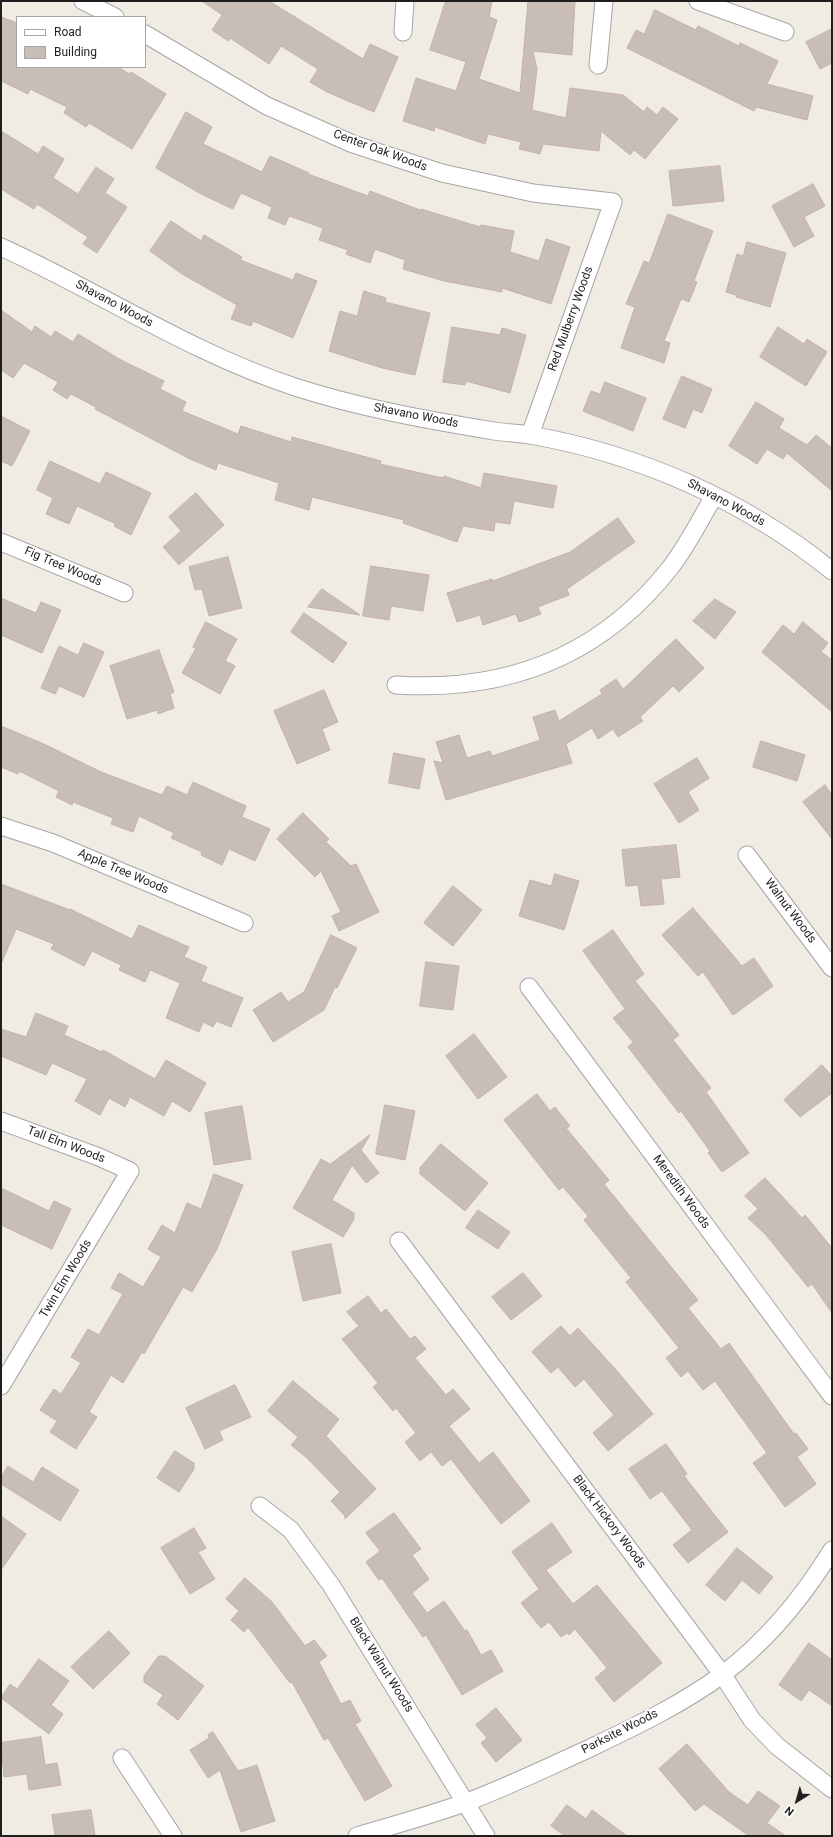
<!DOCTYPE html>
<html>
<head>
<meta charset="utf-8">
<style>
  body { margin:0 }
  #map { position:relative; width:833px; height:1837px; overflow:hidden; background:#f0ece4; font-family:Roboto,sans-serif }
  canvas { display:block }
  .frame { position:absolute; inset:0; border:2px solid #1f1f1f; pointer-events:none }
  .legend { position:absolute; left:16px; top:16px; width:130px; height:52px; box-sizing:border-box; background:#fff; border:1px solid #a5a5a5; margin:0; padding:5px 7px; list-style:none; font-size:12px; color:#1f1f1f }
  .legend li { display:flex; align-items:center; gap:8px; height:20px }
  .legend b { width:20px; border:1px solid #a5a5a5 }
  .north { position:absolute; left:777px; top:1781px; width:40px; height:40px; -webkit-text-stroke:3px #fff; paint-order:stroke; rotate:217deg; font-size:11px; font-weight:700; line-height:16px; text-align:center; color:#1f1f1f }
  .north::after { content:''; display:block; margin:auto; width:14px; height:18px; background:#1f1f1f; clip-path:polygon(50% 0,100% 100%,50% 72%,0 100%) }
</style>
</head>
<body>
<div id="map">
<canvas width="833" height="1837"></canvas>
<div class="frame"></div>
<ul class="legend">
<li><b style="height:5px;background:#fff"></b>Road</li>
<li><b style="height:11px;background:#c9beb7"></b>Building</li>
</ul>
<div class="north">N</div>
</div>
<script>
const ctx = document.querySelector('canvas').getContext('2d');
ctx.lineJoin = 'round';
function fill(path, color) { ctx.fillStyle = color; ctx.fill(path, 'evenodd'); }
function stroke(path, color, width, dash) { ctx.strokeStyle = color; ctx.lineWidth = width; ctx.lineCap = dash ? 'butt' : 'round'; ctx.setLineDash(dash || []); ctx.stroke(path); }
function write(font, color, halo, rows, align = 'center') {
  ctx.font = font + ' Roboto,sans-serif'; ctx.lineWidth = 3.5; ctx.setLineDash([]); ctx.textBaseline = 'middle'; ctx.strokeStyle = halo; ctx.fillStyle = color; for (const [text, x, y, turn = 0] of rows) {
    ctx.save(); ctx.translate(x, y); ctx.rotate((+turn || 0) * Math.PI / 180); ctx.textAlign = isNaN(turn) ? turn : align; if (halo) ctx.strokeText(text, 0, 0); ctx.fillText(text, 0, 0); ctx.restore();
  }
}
const building = new Path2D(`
  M 202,1 L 269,1 L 363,59 L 370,44 L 398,57 L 374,112 L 327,92 L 310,82 L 318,69 L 281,46 L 269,64 L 230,38 L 228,41 L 212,30 L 222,15 Z
  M 446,1 L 492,1 L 489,17 L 497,20 L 479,79 L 520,93 L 528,1 L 575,1 L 572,55 L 533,51 L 537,69 L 532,110 L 566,118 L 570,88 L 623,95 L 644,112 L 647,107 L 657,115 L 663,107 L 678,119 L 645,159 L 634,150 L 630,155 L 601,131 L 599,151 L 543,144 L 540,154 L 519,149 L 521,142 L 488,134 L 485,144 L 435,127 L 434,131 L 403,121 L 416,78 L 456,91 L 466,62 L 430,50 Z
  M 655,10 L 696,30 L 698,26 L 739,46 L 740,43 L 778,61 L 767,84 L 813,96 L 807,120 L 756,107 L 754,111 L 627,48 L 636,30 L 644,34 Z
  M 1,17 L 17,23 L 17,67 L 118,67 L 129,74 L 131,72 L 166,94 L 132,149 L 89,123 L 86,127 L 64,113 L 67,107 L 30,89 L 28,94 L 1,81 Z
  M 832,29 L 832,63 L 820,69 L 806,42 Z
  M 186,112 L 212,127 L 203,144 L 262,172 L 270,156 L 309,173 L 308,174 L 368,196 L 370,191 L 420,210 L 421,209 L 480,227 L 481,225 L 514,231 L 510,252 L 539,261 L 546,239 L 570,247 L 551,304 L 502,288 L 502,292 L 444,281 L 403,269 L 405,260 L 375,249 L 370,263 L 346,254 L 348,250 L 319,240 L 323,228 L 289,216 L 285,225 L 268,218 L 272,207 L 241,193 L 233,209 L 201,194 L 156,168 Z
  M 1,131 L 38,154 L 43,146 L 64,159 L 53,178 L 78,194 L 96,167 L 114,179 L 105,193 L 127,207 L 97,253 L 83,244 L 88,237 L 37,204 L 34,209 L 1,189 Z
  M 720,166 L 724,201 L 673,206 L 669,171 Z
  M 813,184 L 825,206 L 804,217 L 814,236 L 794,247 L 772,206 Z
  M 668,214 L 713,231 L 694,281 L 697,282 L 689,302 L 681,299 L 664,341 L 670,343 L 664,363 L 621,348 L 635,307 L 626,304 L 644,261 L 649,263 Z
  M 171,221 L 201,241 L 204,235 L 242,257 L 240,260 L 293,280 L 296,273 L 317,281 L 293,338 L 253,321 L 251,326 L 231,319 L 237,305 L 182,274 L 150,251 Z
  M 747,242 L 786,253 L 770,307 L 736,297 L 736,295 L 726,292 L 737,254 L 743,256 Z
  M 364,291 L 386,298 L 385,302 L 430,313 L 415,375 L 382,368 L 329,351 L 340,311 L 357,316 Z
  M 1,310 L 32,332 L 35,326 L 51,337 L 55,331 L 73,342 L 78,334 L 121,360 L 164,381 L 160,389 L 186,402 L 182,411 L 238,434 L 241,426 L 291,442 L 292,437 L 381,461 L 380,464 L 443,478 L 444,476 L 481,488 L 484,473 L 557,486 L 553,508 L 514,501 L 510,524 L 495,522 L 494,531 L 463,526 L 457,542 L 403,523 L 404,520 L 312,497 L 309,510 L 275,500 L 279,483 L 218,463 L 216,470 L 190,459 L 95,409 L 96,407 L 71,394 L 67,399 L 53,390 L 58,382 L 24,363 L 13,378 L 1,370 Z
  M 452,327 L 500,335 L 502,328 L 526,335 L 510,393 L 466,381 L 465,385 L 443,382 Z
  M 778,327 L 804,344 L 807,339 L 827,352 L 806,386 L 760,357 Z
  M 682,376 L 712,389 L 702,413 L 693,409 L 685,428 L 663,419 Z
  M 605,382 L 646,398 L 633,431 L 583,411 L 591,391 L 600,394 Z
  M 756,402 L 784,419 L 779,428 L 807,445 L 816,435 L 832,448 L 832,491 L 787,453 L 783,459 L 767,449 L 757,464 L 729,446 Z
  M 1,416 L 30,431 L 12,466 L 1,461 Z
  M 50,461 L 100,484 L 106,472 L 151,493 L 131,535 L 114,526 L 116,524 L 77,506 L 69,524 L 46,514 L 53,498 L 37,490 Z
  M 196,493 L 224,525 L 179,565 L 163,547 L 181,531 L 169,517 Z
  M 618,518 L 635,542 L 567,589 L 569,595 L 538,607 L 541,614 L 519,622 L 516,614 L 483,625 L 480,615 L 457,622 L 447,593 L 492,579 L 493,581 L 570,552 Z
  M 228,557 L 242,608 L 209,616 L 202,589 L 195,590 L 189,567 Z
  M 371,566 L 429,575 L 423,611 L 391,606 L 389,620 L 363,616 Z
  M 322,589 L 360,615 L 308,607 Z
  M 1,598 L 36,613 L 41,602 L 61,610 L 42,653 L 1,635 Z
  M 715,599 L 736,612 L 715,639 L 693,621 Z
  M 304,613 L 347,643 L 333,663 L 291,632 Z
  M 206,622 L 237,639 L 225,661 L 235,666 L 220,694 L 182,673 L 196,648 L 193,647 Z
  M 803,622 L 828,643 L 821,652 L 832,660 L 832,712 L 762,652 L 783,625 L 794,634 Z
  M 676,639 L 704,668 L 679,692 L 673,686 L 640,717 L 643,721 L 618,737 L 613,729 L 598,739 L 592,728 L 566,744 L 572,763 L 446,800 L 434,761 L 443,763 L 436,742 L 459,735 L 467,758 L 490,751 L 492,756 L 540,740 L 533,717 L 555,710 L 559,721 L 602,694 L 600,690 L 616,679 L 623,689 Z
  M 84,643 L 104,652 L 84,697 L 59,686 L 55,694 L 41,688 L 59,646 L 78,655 Z
  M 159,650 L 174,692 L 170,694 L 174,708 L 158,714 L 157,710 L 127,719 L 110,666 Z
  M 324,690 L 338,722 L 322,729 L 330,750 L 297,764 L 274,711 Z
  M 1,726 L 46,745 L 101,772 L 162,795 L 167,786 L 187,795 L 193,782 L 246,806 L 242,817 L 270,829 L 255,861 L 229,849 L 222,865 L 201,855 L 202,852 L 171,838 L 174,833 L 139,816 L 133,832 L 111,824 L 113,818 L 73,802 L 72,805 L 56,797 L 59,791 L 19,771 L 18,774 L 1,767 Z
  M 761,741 L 805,755 L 797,781 L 753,767 Z
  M 394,753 L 425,759 L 419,789 L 389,783 Z
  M 697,758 L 709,778 L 688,792 L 699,810 L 679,823 L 654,784 Z
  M 825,785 L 832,795 L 832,839 L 803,802 Z
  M 303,813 L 329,839 L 326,842 L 351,866 L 356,864 L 379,912 L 339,931 L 332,916 L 341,912 L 321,871 L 315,877 L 277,839 Z
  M 676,845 L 680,877 L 661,879 L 664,904 L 641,906 L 638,885 L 626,886 L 622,850 Z
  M 555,874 L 579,881 L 564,930 L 519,916 L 530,880 L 551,886 Z
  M 1,884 L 70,910 L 70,909 L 132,939 L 139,925 L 189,947 L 184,957 L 207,967 L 201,981 L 243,998 L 231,1027 L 216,1021 L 213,1027 L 203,1022 L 199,1032 L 166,1018 L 180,983 L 150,970 L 145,982 L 119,970 L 121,965 L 92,951 L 84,966 L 51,949 L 54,944 L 16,929 L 1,964 Z
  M 453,886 L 482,910 L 453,946 L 424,923 Z
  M 693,908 L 742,966 L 754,958 L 773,986 L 733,1015 L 703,972 L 698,976 L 662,935 Z
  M 613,930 L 644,974 L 635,981 L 679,1035 L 673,1040 L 711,1088 L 706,1092 L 749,1153 L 722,1172 L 708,1153 L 710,1151 L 681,1111 L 679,1113 L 628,1047 L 633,1042 L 613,1018 L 625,1009 L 583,951 Z
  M 331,935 L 357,948 L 337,988 L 335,987 L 324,1010 L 273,1042 L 253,1010 L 281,992 L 288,1002 L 304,992 Z
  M 426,962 L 459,966 L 453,1010 L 420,1006 Z
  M 36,1013 L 68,1026 L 64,1035 L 102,1052 L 103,1050 L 155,1079 L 166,1060 L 206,1083 L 190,1112 L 172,1101 L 164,1116 L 130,1097 L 125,1107 L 109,1098 L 100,1115 L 75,1101 L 87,1079 L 52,1063 L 46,1075 L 1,1056 L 1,1029 L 26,1037 Z
  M 474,1034 L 507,1077 L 478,1099 L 446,1056 Z
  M 822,1065 L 832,1076 L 832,1093 L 800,1117 L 784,1100 Z
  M 537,1094 L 550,1111 L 555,1107 L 570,1126 L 566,1128 L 609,1180 L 604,1184 L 698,1300 L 688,1308 L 721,1349 L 729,1343 L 794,1434 L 796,1433 L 808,1449 L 797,1457 L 816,1484 L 785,1507 L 753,1463 L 767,1453 L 715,1381 L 703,1390 L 688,1371 L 681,1377 L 666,1358 L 679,1348 L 626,1282 L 631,1278 L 584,1220 L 588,1216 L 563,1187 L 559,1190 L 504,1120 Z
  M 385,1105 L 415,1111 L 405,1160 L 376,1154 Z
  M 242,1106 L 251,1159 L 214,1165 L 205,1113 Z
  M 370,1135 L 361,1150 L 379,1173 L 366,1183 L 352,1165 L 332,1200 L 354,1213 L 354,1219 L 343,1237 L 293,1208 L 321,1159 L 330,1164 Z
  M 441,1144 L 488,1183 L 465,1211 L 420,1174 L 420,1168 Z
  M 214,1174 L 243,1185 L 217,1249 L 192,1292 L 183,1287 L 144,1354 L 142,1352 L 123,1383 L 111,1375 L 89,1412 L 97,1417 L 76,1449 L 50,1432 L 57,1421 L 40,1410 L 54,1389 L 61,1394 L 81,1363 L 71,1357 L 88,1329 L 99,1335 L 123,1294 L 111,1288 L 119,1273 L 143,1287 L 161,1257 L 148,1249 L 162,1225 L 175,1233 L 187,1203 L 201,1209 Z
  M 765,1178 L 802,1218 L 805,1215 L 832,1248 L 832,1313 L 812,1284 L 808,1287 L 766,1235 L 748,1218 L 758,1209 L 745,1196 Z
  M 1,1188 L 49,1211 L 54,1201 L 71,1209 L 52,1249 L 1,1225 Z
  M 478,1210 L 510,1232 L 498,1249 L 466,1228 Z
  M 331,1244 L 341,1293 L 303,1301 L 292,1252 Z
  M 523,1273 L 542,1296 L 511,1320 L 492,1297 Z
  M 368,1296 L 381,1313 L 386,1309 L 410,1339 L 415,1336 L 426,1349 L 415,1358 L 446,1395 L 453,1389 L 470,1409 L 449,1426 L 479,1463 L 493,1452 L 530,1501 L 501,1524 L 451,1459 L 442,1466 L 431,1452 L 420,1461 L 405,1442 L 416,1433 L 396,1408 L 393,1411 L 373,1387 L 378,1383 L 342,1339 L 359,1326 L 347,1312 Z
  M 561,1326 L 570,1336 L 578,1328 L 617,1371 L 653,1414 L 608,1451 L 593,1433 L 614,1415 L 584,1379 L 575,1387 L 558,1367 L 551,1373 L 532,1352 Z
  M 293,1381 L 339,1419 L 326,1436 L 376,1489 L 345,1519 L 345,1516 L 331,1501 L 340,1492 L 307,1458 L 291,1445 L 298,1437 L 268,1411 Z
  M 235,1385 L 251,1417 L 219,1431 L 223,1440 L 205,1449 L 186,1408 Z
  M 666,1444 L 687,1474 L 684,1476 L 728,1532 L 688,1563 L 673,1545 L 692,1530 L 662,1491 L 650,1499 L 629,1469 Z
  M 175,1451 L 194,1463 L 194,1469 L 179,1492 L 157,1478 Z
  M 8,1466 L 33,1482 L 42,1467 L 79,1490 L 60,1521 L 1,1484 L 1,1478 Z
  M 394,1513 L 421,1549 L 412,1555 L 429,1579 L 412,1593 L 427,1613 L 444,1601 L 465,1631 L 467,1630 L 481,1655 L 491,1650 L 503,1671 L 462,1695 L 426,1635 L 423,1637 L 382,1578 L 379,1580 L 366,1562 L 380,1551 L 366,1533 Z
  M 1,1516 L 26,1534 L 1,1570 Z
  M 552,1523 L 572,1552 L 546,1570 L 573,1604 L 597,1585 L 662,1663 L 614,1702 L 595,1678 L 607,1668 L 575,1629 L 569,1635 L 567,1633 L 561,1637 L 549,1622 L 541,1628 L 521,1603 L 539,1589 L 512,1552 Z
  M 194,1528 L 206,1548 L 198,1552 L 215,1579 L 190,1594 L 161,1548 Z
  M 737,1548 L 773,1577 L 759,1594 L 742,1580 L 725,1601 L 706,1585 Z
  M 245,1578 L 272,1602 L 305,1646 L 314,1640 L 327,1656 L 319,1662 L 341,1704 L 350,1700 L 361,1721 L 355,1724 L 392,1786 L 365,1801 L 328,1738 L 324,1740 L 292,1682 L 290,1683 L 248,1627 L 244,1632 L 231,1620 L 239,1611 L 226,1599 Z
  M 109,1631 L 130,1653 L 93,1689 L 71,1667 Z
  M 809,1643 L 832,1660 L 832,1706 L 809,1690 L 801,1701 L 779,1685 Z
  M 159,1656 L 165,1656 L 204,1686 L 178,1720 L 157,1704 L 163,1695 L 144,1682 L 144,1676 Z
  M 39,1659 L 69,1681 L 51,1705 L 63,1714 L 49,1734 L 1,1698 L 10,1684 L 17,1689 Z
  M 496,1708 L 522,1740 L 496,1762 L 481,1743 L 487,1738 L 476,1725 Z
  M 213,1732 L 238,1771 L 257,1765 L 275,1821 L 241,1832 L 220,1770 L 208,1778 L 190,1750 L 209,1738 L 208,1735 Z
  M 41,1737 L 45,1765 L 57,1763 L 61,1785 L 29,1790 L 27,1774 L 4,1777 L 1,1743 Z
  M 687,1744 L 729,1792 L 748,1805 L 758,1791 L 780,1806 L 767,1823 L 786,1836 L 749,1836 L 704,1804 L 695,1811 L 659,1769 Z
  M 567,1805 L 586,1819 L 592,1810 L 627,1836 L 565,1836 L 551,1826 Z
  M 91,1810 L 95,1836 L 55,1836 L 52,1815 Z`);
fill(building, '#c9beb7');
stroke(building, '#c3b2a5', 1);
const street = new Path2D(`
  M 83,1 L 115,17
  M 698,1 L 785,32
  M 403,32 L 405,1
  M 145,34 L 267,106 L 353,144 L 442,173 L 533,193 L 613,202 L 530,435
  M 598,65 L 604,1
  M 1,247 C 100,292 191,353 295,387 C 360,408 427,420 494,431 C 505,433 518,433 530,435 C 639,454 746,501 832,571
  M 1,542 L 124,593
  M 396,685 C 507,692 600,657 670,568 C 687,546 700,520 714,496
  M 1,826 L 53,843 L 244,923
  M 747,855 L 832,968
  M 529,987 L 832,1396
  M 1,1121 L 99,1157 L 130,1171 L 1,1386
  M 399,1241 L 722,1674 L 752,1720 L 777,1746 L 832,1789
  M 260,1506 L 291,1530 L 331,1585 L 486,1836
  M 122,1758 L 173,1836
  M 357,1836 C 394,1825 431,1815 467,1802 C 507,1787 546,1768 586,1750 C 632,1728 681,1705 723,1674 C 767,1641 803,1597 832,1550`);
stroke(street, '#a6a6a6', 19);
stroke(street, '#fff', 17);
write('12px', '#1f1f1f', '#fff', [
  ["Center Oak Woods",380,151,20],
  ["Shavano Woods",114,304,28],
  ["Red Mulberry Woods",571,319,-70],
  ["Shavano Woods",416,416,11],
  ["Shavano Woods",726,503,28],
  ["Fig Tree Woods",63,567,23],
  ["Apple Tree Woods",123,872,23],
  ["Walnut Woods",790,911,53],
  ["Tall Elm Woods",66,1145,21],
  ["Meredith Woods",681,1192,54],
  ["Twin Elm Woods",66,1279,-59],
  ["Black Hickory Woods",609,1522,53],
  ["Black Walnut Woods",381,1665,58],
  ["Parksite Woods",620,1732,-27]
]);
</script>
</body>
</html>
